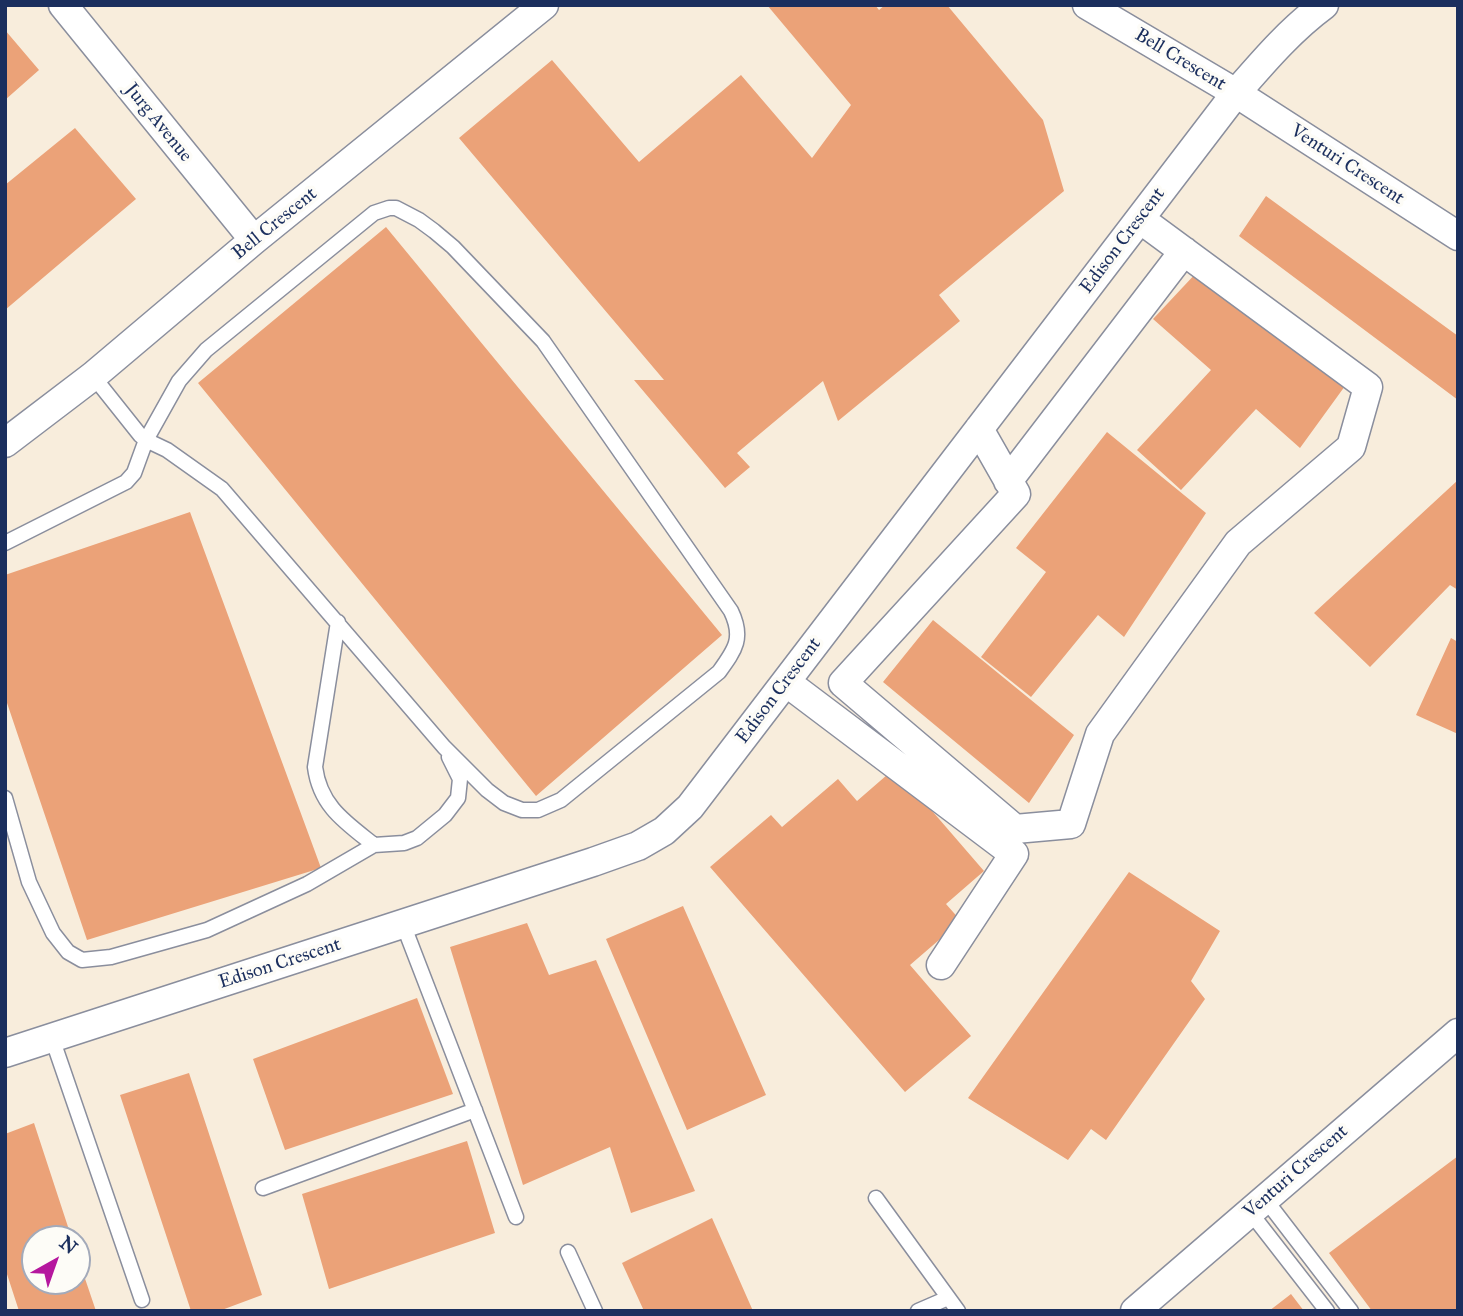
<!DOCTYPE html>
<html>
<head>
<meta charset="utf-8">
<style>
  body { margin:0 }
  #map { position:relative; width:1463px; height:1316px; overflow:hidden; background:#f8eddc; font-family:"IM FELL Great Primer",serif }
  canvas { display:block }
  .frame { position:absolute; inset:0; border:7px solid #1b2f5e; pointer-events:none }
  .north { position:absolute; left:21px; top:1225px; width:70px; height:70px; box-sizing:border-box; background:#fdfcf7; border:2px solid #a3aaba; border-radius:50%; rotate:40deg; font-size:19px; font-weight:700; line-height:28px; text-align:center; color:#1b2f5e }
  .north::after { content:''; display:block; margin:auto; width:24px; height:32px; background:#b5179e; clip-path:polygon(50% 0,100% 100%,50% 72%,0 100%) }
</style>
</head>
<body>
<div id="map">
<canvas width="1463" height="1316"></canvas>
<div class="frame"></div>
<div class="north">N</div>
</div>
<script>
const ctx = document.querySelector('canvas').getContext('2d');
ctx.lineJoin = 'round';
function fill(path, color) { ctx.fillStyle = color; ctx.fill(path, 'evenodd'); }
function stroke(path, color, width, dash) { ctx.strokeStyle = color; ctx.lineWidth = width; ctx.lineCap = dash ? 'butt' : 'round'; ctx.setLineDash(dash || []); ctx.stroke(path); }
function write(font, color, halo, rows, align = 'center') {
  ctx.font = font + ' "IM FELL Great Primer",serif'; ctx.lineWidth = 7; ctx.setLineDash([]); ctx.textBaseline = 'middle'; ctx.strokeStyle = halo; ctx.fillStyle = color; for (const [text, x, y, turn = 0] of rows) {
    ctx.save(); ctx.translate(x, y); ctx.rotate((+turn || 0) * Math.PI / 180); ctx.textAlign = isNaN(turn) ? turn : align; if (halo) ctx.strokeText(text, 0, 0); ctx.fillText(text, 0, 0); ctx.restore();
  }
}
fill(new Path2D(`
  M 767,5 L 875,5 L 879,10 L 885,5 L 947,5 L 1043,120 L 1064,191 L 939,295 L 960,321 L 838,421 L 823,381 L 737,453 L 750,467 L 725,488 L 634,380 L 664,380 L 459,138 L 552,60 L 639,162 L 741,75 L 812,158 L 851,105 Z
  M 5,30 L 39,70 L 5,100 Z
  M 75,128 L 136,199 L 5,310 L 5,185 Z
  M 1266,196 L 1458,336 L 1458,400 L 1239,236 Z
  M 386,227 L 722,635 L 536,796 L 198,383 Z
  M 1198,271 L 1345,386 L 1300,448 L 1256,409 L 1181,490 L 1137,450 L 1211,370 L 1153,319 Z
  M 1107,432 L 1206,513 L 1124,637 L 1098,615 L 1031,697 L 981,657 L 1046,572 L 1016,548 Z
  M 1458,480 L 1458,590 L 1450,585 L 1370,667 L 1314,613 Z
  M 190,512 L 321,868 L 87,940 L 5,697 L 5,575 Z
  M 933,620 L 1074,735 L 1029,803 L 883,682 Z
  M 1451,638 L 1458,642 L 1458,734 L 1416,715 Z
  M 895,768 L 984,871 L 946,904 L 961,921 L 910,965 L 971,1036 L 905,1092 L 710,867 L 771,815 L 782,827 L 838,779 L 857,801 Z
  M 1129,872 L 1220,931 L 1191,981 L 1205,999 L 1106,1140 L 1091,1129 L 1068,1160 L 968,1098 Z
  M 683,906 L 766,1095 L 687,1130 L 606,939 Z
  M 527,923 L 549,975 L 596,960 L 695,1191 L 631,1213 L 610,1147 L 523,1185 L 450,947 Z
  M 417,998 L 453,1094 L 285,1150 L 253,1059 Z
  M 189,1073 L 262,1295 L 219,1311 L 191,1311 L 120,1095 Z
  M 34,1123 L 72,1239 L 35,1239 L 35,1281 L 77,1281 L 77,1255 L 96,1311 L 19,1311 L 5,1268 L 5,1134 Z
  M 467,1141 L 495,1233 L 329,1289 L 302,1194 Z
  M 1458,1156 L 1458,1311 L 1372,1311 L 1329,1253 Z
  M 712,1218 L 753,1311 L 644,1311 L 622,1263 Z
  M 1291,1294 L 1304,1311 L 1269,1311 Z`), '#eba278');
const service = new Path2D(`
  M 5,543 L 126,482 L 134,473 L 146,440 L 179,381 L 206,350 L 374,213 L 389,208 L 396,208 L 419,220 L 434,231 L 453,247 L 543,341 L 731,611 C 744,638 735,650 719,672 L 561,800 L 538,810 L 522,810 L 504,803 L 487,790 L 444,747 L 222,489 L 167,450 L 146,440 L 140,435 L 93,376
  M 338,622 L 315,767 C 320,806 345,822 374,845
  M 5,798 L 29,882 L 53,933 L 68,952 L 82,960 L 111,957 L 207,930 L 307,884 L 374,845 L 404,843 L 417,838 L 445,815 L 458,798 L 460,779 L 449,757
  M 403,924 L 516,1217
  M 52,1038 L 142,1300
  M 263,1188 L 475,1110
  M 876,1198 L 958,1311
  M 1265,1199 L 1351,1311
  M 1250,1212 L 1327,1311
  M 568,1252 L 595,1311
  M 918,1311 L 948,1298`);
const minor = new Path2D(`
  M 63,5 L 254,240
  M 1087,5 L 1236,93 L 1458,236
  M 979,429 L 1016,494 L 843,683 L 1015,829 L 1071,824 L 1100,734 L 1238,543 L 1351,447 L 1368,387 L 1140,219
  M 5,443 L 93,376 L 254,240 L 544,5
  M 1008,481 L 1184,251
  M 786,682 L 1014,854 L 941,965
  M 5,1053 L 593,862 L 638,846 L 664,831 L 690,807 L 1236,93 C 1263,62 1290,30 1324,5
  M 1135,1311 L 1458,1033`);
stroke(service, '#8a8e9d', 17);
stroke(minor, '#8a8e9d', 31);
stroke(service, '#fff', 14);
stroke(minor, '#fff', 28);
write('19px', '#1b2f5e', '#fdfcf7', [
  ["Bell Crescent",1180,60,31],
  ["Jurg Avenue",158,123,51],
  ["Venturi Crescent",1347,165,33],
  ["Bell Crescent",275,224,-39],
  ["Edison Crescent",1123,241,-53],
  ["Edison Crescent",779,691,-53],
  ["Edison Crescent",280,964,-18],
  ["Venturi Crescent",1296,1172,-41]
]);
</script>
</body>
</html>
